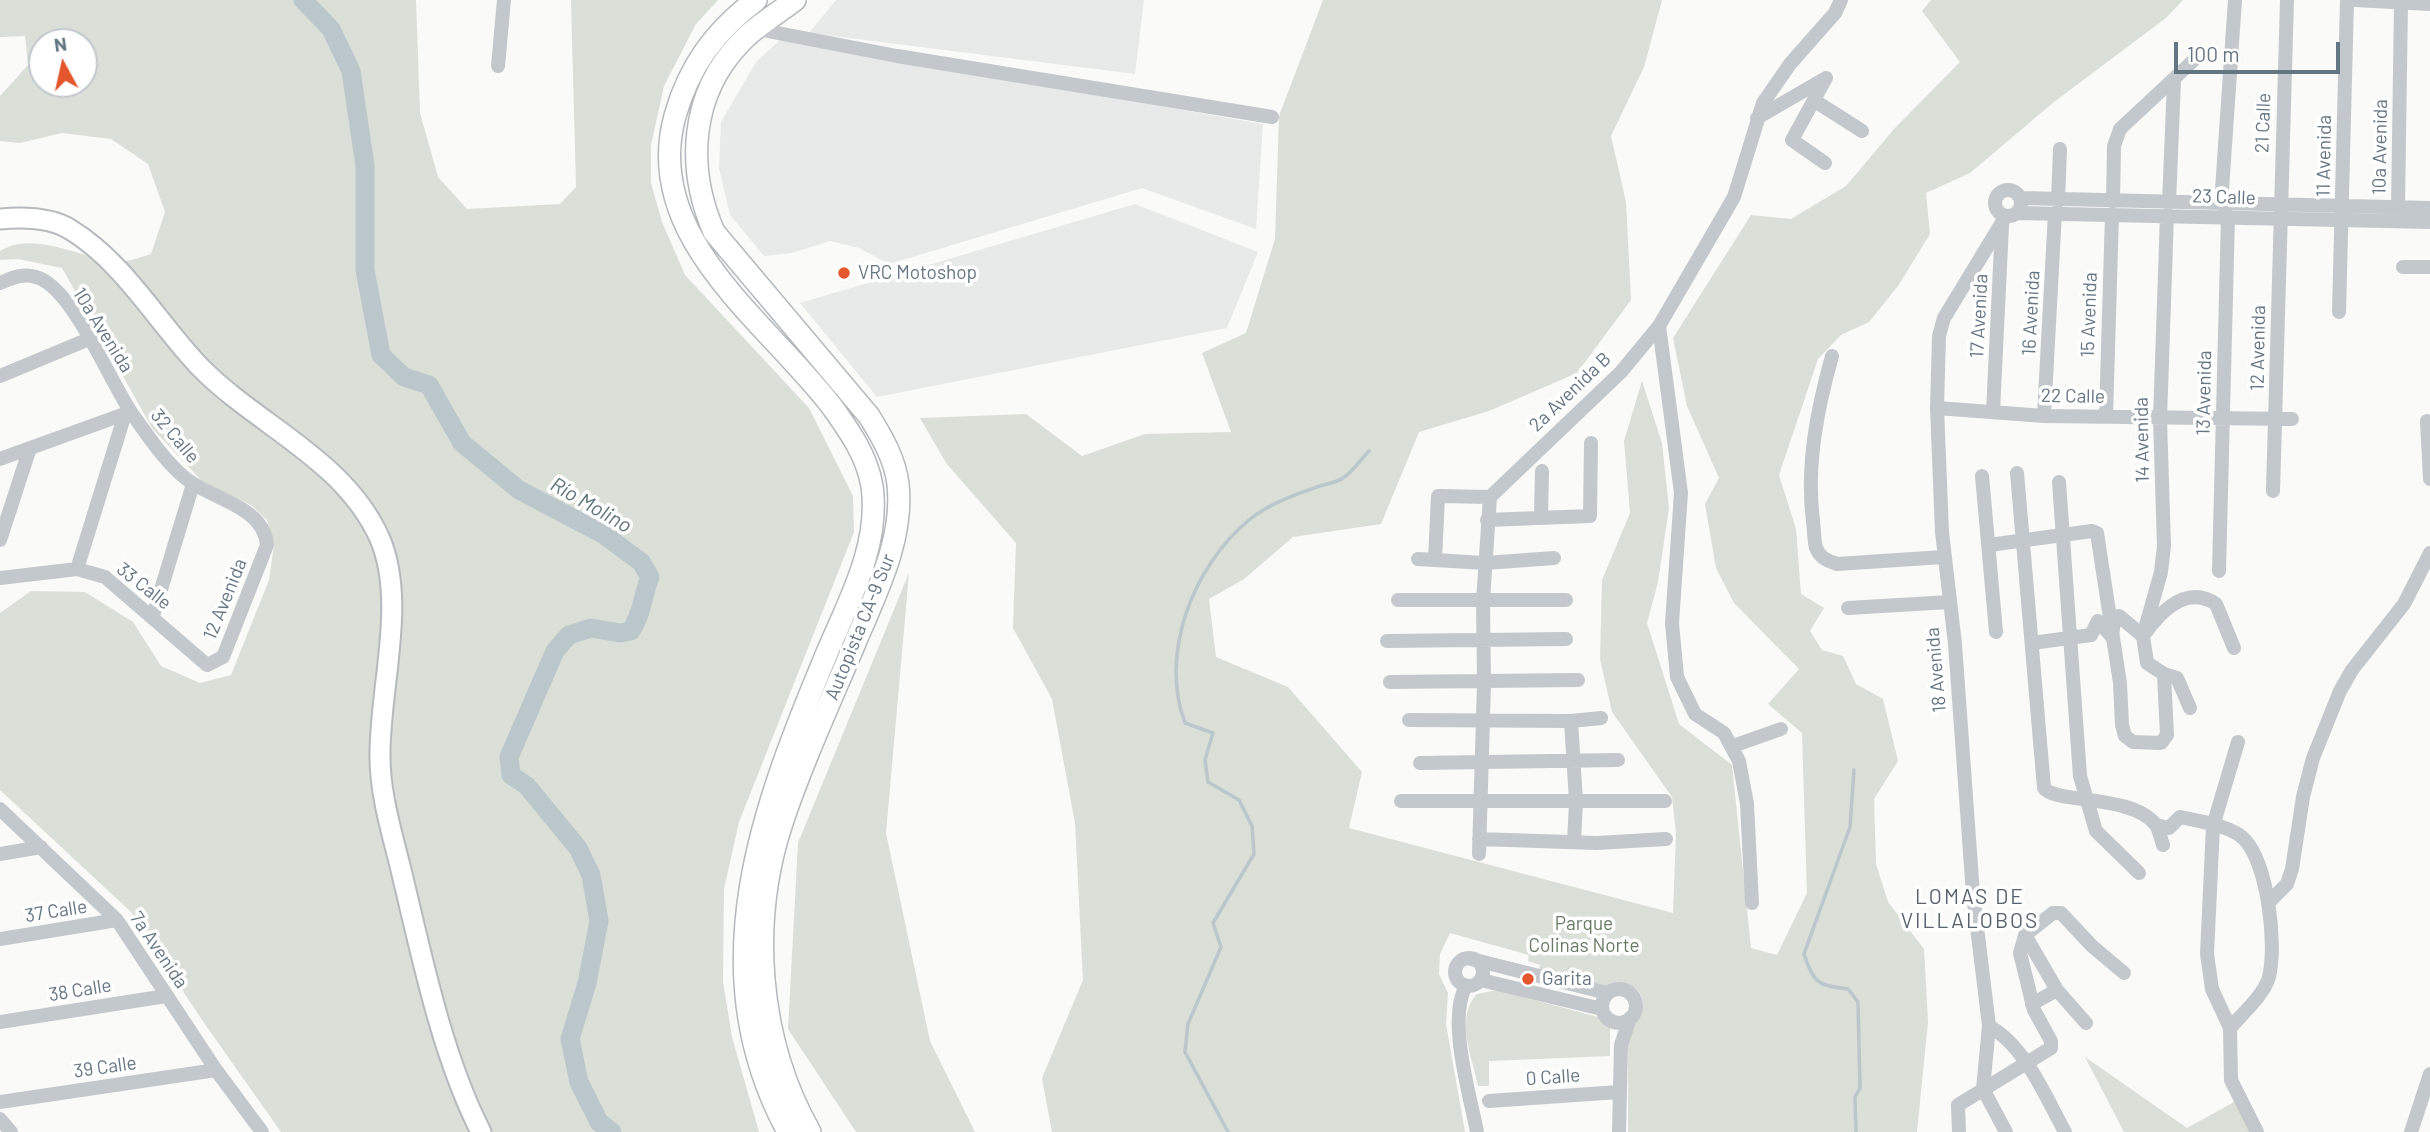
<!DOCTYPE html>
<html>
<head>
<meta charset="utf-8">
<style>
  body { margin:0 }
  #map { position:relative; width:2430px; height:1132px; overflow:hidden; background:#fafaf8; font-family:Barlow,sans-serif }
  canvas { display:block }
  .north { position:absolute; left:28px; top:28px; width:70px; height:70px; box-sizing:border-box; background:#fff; border:2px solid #c1c8cd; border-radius:50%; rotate:352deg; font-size:19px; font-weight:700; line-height:28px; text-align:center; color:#657683 }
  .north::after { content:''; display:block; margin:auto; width:24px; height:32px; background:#e4572e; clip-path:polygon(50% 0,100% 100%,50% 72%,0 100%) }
  .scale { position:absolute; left:2174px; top:42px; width:166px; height:32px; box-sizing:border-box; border:4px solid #657683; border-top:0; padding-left:9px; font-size:21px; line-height:24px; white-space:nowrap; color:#657683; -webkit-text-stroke:5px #fff; paint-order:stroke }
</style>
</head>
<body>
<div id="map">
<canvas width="2430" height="1132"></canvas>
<div class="north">N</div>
<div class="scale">100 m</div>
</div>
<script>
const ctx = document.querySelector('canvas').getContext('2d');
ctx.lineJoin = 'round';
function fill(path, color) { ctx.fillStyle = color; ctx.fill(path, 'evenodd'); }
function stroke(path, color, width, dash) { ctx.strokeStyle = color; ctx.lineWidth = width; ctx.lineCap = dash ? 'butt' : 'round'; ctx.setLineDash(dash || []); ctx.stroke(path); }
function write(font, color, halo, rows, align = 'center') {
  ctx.font = font + ' Barlow,sans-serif'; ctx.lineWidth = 7; ctx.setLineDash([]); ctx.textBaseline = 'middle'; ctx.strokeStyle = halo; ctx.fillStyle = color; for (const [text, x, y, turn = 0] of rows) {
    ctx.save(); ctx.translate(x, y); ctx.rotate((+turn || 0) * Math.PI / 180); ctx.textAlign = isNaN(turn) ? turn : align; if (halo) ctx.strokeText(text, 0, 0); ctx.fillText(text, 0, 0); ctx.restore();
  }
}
fill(new Path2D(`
  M 836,0 L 1144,0 L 1135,74 L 809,33 Z
  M 780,40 L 1263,124 L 1256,229 L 1142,188 L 889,264 L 859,248 L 830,241 L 792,253 L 764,256 L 730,215 L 719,168 L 721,122 L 756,62 Z
  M 1135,204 L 1258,252 L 1227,328 L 877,397 L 800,303 Z`), '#e8e9e9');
fill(new Path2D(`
  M 0,0 L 416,0 L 420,113 L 438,177 L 467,209 L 560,204 L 576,187 L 571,0 L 718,0 L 696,24 L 664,86 L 651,145 L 651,183 L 662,222 L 685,275 L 809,408 L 853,496 L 854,532 L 739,822 L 724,889 L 723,982 L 732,1037 L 759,1132 L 281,1132 L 202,1020 L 131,912 L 0,790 L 0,613 L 31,591 L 85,592 L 133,622 L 161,666 L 200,683 L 231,675 L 269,580 L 274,545 L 267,520 L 251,505 L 202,481 L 152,428 L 62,268 L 18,259 L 0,260 L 0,251 C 38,228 88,264 124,261 C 133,261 143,256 151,254 L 165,212 L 148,164 L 111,139 L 62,133 L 20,143 L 0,141 L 0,96 L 28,65 L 25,36 L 0,37 ZM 42,42 L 84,42 L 84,84 L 42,84 Z
  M 1323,0 L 1662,0 L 1644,67 L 1611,136 L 1626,202 L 1631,300 L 1577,373 L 1489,411 L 1419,432 L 1381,524 L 1293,537 L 1244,579 L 1209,599 L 1216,657 L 1288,687 L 1362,772 L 1349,828 L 1673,913 L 1676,833 L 1672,797 L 1612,712 L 1600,659 L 1602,580 L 1630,513 L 1624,441 L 1642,381 L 1662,443 L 1669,508 L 1658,582 L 1647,623 L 1679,724 L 1732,765 L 1751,948 L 1777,955 L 1807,893 L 1802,733 L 1768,704 L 1799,669 L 1734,603 L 1716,568 L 1705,504 L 1719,478 L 1687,406 L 1673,338 L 1751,215 L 1791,219 L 1846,186 L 1894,129 L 1960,62 L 1922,11 L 1931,0 L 2183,0 L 2166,18 L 2054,102 L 1970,173 L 1926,193 L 1930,234 L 1898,286 L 1869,322 L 1841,335 L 1818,359 L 1779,475 L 1796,529 L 1801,594 L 1824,608 L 1810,631 L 1822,650 L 1843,656 L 1856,684 L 1883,699 L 1898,761 L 1874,799 L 1876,864 L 1888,902 L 1924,949 L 1928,1022 L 1917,1132 L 1628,1132 L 1628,1026 C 1643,1018 1650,996 1632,986 C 1623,982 1618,985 1610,986 C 1594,988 1557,974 1539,970 L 1540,965 L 1528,961 L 1529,955 L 1450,933 L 1440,954 L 1439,974 L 1448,993 L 1446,1024 L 1465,1132 L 1052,1132 L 1042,1078 L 1083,980 L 1075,823 L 1052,699 L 1013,628 L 1016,543 L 946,463 L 920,418 L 1026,414 L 1082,456 L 1145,434 L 1231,432 L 1202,353 L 1246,333 L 1275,239 L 1279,116 Z
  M 909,573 L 886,833 L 930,1041 L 975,1132 L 856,1132 L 788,1029 L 798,843 Z
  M 1497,990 L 1598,1017 L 1610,1028 L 1610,1056 L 1489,1061 L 1489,1086 L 1478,1086 C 1473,1059 1454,1018 1477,994 Z
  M 2085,1057 L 2187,1128 L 2236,1101 L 2253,1132 L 2124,1132 Z`), '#dadfd7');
stroke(new Path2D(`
  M 1854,770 L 1850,827 L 1804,954 C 1813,983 1819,986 1848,989 L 1858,1002 L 1860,1088 L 1855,1097 L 1856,1132
  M 1228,1132 L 1185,1052 L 1188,1024 L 1221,947 L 1213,923 L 1254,854 L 1252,826 L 1239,800 L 1208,782 L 1205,760 L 1213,733 L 1185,723 C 1159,654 1193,566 1249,520 C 1268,504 1294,495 1317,487 C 1325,484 1336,483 1343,478 C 1352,473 1361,459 1369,451`), '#bbc7cb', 3.5);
stroke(new Path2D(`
  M 303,0 L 331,29 L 351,71 L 365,166 L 365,270 L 381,355 L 404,377 L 429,385 L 462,443 L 519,490 L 603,534 L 641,562 L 650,577 C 642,597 643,612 631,631 L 620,633 L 591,628 L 569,635 L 555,651 L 509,757 L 511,775 L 527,786 L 578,848 L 591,875 L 599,921 L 587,983 L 570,1039 L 579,1082 L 599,1122 L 612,1132`), '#bbc7cb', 19);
const major = new Path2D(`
  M 0,219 C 23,217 51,217 71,230 C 125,263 159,325 202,369 C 260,427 345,460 380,539 C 407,603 379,689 380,757 C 380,796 393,836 402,874 C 422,957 442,1056 481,1132`);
const highway = new Path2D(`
  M 756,0 C 715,31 689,66 675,116 C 641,238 769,323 833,408 C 850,432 867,456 872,486 C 880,543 851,597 829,648 C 763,805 699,968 788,1132
  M 795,0 C 777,14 755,26 740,43 C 690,95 686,168 714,232 L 869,416 C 882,437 895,459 898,484 C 904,537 878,589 858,636 C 832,698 803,760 782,823 C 749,923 758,1040 810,1132`);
stroke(major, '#b5babe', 23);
stroke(highway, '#b4b9bd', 24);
stroke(new Path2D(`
  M 2355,0 L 2430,4
  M 757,29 L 897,56 L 1272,117
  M 498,66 L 504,0
  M 1815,101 L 1862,131
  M 1757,118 L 1826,78
  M 1825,163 L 1792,140 L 1826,78
  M1995 203a13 13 0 1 1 26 0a13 13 0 1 1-26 0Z
  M 2021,198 L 2430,208
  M 2058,201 L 2060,149
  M 2113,201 L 2114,146 L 2120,129 L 2194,60
  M 2169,203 L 2174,81
  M 2221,204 L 2235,0
  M 2398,208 L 2401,2
  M 2017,213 L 2430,222
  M 2167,215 L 2160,419 L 2164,546 L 2161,572 L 2143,636 L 2147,663 L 2164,674 L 2177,678 L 2190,708
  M 2006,216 L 1944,318 L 1939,336 L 1937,408 L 1942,532 L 1955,644 L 1973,894 L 1989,1026 L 1983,1089 L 2006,1132
  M 2403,267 L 2430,267
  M 0,283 C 12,278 23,273 36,277 C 73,287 110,383 133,415 C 148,436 164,460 184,477 C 209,499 264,505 267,545 L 223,657 L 207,665 L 105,577 L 77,569 L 0,578
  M 2339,312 L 2347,0
  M 1659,326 L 1681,493 L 1672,623 L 1677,677 L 1695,714 L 1724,733 L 1739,761 L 1747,804 L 1752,903
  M 1832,356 C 1817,410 1806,466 1813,521 C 1814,529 1814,540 1816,548 C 1820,558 1828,561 1837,564 L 1943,557
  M 0,376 L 89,339
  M 1937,408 L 2044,416 L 2292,419
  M 1993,412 L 2002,225
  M 2044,416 L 2055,213
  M 2106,416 L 2112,214
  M 2427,421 L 2430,479
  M 0,459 L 130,412
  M 2017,473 L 2044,788 C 2055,804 2133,794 2156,825 C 2159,830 2161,839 2163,845
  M 1982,476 L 1996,632
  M 2059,482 L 2080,776 L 2096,831 L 2139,873
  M 2273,491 L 2287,0
  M 1541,517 L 1542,471
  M 1487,520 L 1590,516 L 1591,443
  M 0,540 L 30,448
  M 1989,545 L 2092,531 L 2097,533 L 2120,683 L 2122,725 L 2125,736 L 2133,742 L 2161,743 L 2167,735 L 2164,674
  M 1418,559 L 1485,563 L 1554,558
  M 1435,560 L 1438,496 L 1490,497
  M 77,569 L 125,414
  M 2219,571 L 2228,216
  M 1398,600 L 1566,600
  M 1848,608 L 1949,602
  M 153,616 L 193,484
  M 1387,641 L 1566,639
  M 2032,643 L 2091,635 L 2098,621 L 2112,637 L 2114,621 L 2119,616 L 2143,636 C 2160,612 2186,584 2216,604 L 2234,648
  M 1390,682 L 1578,680
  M 1409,720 L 1571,721 L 1601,718
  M 1571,721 L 1576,801 L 1574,842
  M 2238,742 L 2213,826 L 2207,954 L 2212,989 L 2230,1028 L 2231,1080 L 2257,1132
  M 1733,746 L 1781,729
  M 1420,763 L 1618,760
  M 1401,801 L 1665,801
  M 0,809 L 117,920 L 216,1070 L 262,1132
  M 2156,825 L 2169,828 L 2180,817 C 2198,821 2233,826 2245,840 C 2268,865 2277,945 2269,977 C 2264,995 2242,1014 2230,1028
  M 1479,839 L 1597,843 L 1666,839
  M 0,854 L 41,847
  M 1479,854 L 1484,683 L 1483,601 L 1490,497 L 1621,372 L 1659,326 L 1734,197 L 1763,103 L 1790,64 L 1835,13 L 1841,0
  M 2269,902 L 2287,884 L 2292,869 L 2303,797 L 2313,758 L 2340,691 L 2352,670 L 2404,604 L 2430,553
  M 2025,935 L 2057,990 L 2086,1023
  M 0,939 L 117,920
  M1455 972a14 14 0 1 1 28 0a14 14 0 1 1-28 0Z
  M 1471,959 L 1607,993
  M 1481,980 L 1602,1009
  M 1466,986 C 1447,1019 1470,1095 1477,1132
  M1602 1006a17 17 0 1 1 34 0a17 17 0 1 1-34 0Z
  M 2032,1004 L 2057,990
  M 0,1022 L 166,996
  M 1989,1026 C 2026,1047 2045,1096 2065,1132
  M 1489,1101 L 1619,1092
  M 0,1102 L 216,1070
  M 0,1119 L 11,1132
  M 1619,1132 L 1621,1045 L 1630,1018
  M 1959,1132 L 1958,1105 L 2051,1048 L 2051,1041 L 2034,1010 L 2020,953 L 2025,935 L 2053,913 L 2061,913 L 2092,946 L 2124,973
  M 2411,1132 L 2430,1074`), '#c3c8cc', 14);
stroke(major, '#fff', 19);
stroke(highway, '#fff', 21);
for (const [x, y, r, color] of [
  [844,273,7,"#e4572e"],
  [1528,979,7,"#e4572e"]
]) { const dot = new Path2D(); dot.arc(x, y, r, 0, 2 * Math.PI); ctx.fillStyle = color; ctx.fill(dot); stroke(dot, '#fff', 2.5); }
write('19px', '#657683', '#fff', [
  ["21 Calle",2263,123,-88],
  ["10a Avenida",2380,147,-89],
  ["11 Avenida",2324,156,-89],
  ["23 Calle",2224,197,2],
  ["16 Avenida",2031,313,-87],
  ["15 Avenida",2089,315,-88],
  ["17 Avenida",1979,316,-87],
  ["10a Avenida",103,330,58],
  ["12 Avenida",2258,348,-89],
  ["2a Avenida B",1570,392,-44],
  ["13 Avenida",2204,393,-89],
  ["22 Calle",2073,396,1],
  ["32 Calle",175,436,50],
  ["14 Avenida",2142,440,-91],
  ["33 Calle",144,586,38],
  ["12 Avenida",225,599,-68],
  ["Autopista CA-9 Sur",860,627,-68],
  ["18 Avenida",1936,670,-95],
  ["37 Calle",56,911,-9],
  ["7a Avenida",159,950,56],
  ["38 Calle",80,990,-9],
  ["39 Calle",105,1067,-8],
  ["0 Calle",1553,1077,-4]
]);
write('19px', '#657683', '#fff', [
  ["VRC Motoshop",858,273],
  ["Garita",1542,979]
], 'left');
write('19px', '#687a64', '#fff', [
  ["Parque",1584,924],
  ["Colinas Norte",1584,946]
]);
write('italic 21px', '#60757c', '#fff', [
  ["Río Molino",591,505,30]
]);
ctx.letterSpacing = '2px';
write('21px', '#57646e', '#fff', [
  ["LOMAS DE",1970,897],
  ["VILLALOBOS",1970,921]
]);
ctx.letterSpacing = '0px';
</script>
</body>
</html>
